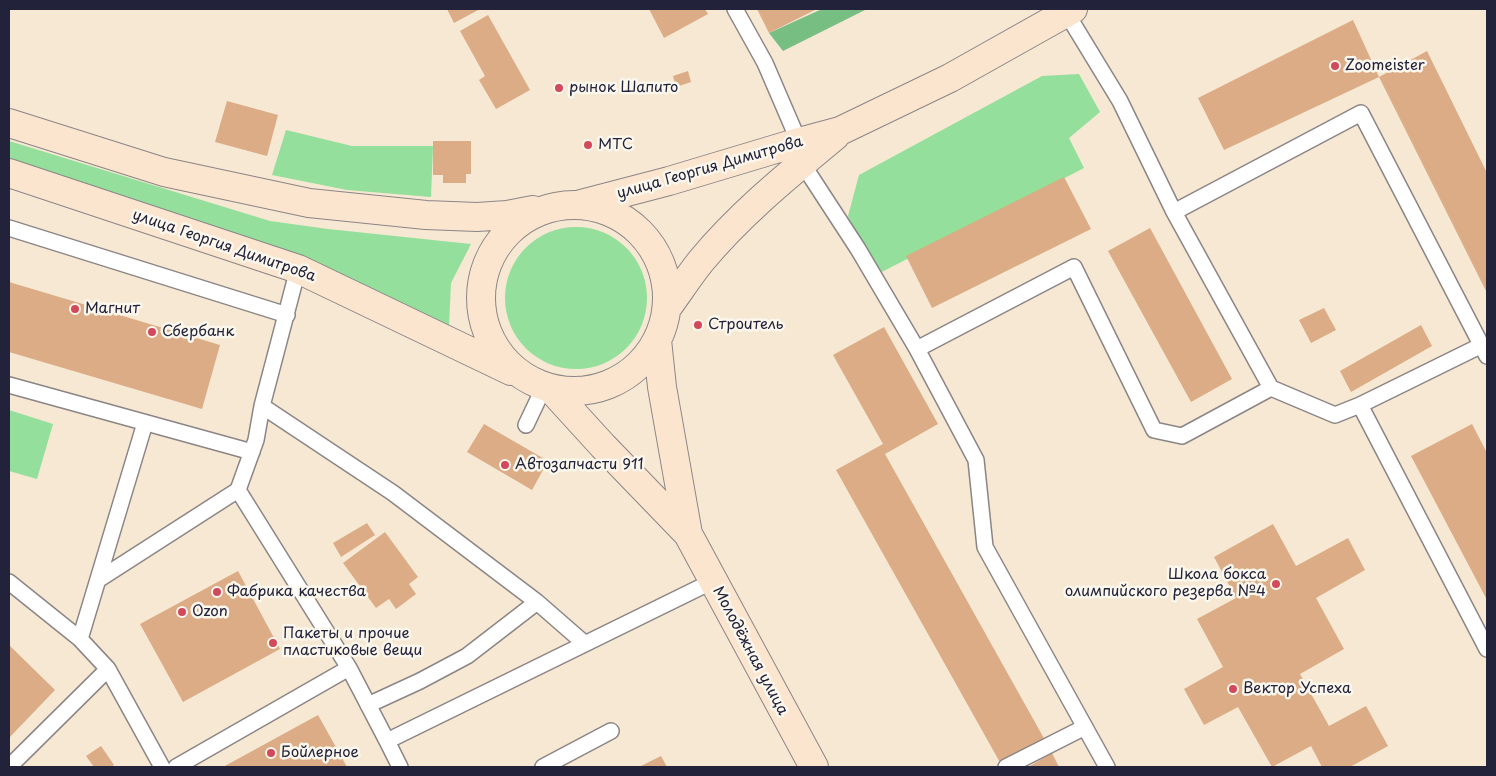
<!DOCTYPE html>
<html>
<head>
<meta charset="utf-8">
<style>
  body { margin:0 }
  #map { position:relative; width:1496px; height:776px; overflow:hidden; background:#f6e8d2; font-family:"Playpen Sans",sans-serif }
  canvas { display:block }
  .frame { position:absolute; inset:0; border:10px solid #22223b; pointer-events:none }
</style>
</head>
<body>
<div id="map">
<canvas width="1496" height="776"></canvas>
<div class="frame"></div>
</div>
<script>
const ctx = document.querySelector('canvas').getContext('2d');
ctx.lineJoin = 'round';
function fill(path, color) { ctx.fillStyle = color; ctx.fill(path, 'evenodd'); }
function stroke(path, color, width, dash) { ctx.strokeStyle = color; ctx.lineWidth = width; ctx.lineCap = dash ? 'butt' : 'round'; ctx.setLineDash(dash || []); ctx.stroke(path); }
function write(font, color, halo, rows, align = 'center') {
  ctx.font = font + ' "Playpen Sans",sans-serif'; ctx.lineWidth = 5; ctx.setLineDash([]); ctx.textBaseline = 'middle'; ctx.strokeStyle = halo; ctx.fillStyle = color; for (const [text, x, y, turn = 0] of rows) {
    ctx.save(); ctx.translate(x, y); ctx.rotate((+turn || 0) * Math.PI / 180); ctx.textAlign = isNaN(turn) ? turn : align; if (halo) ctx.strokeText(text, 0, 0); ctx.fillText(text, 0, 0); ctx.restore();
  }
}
fill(new Path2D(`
  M 1079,74 L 1100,112 L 1069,138 L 1084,168 L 874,276 L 848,216 L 859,175 L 1042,76 Z
  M 286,130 L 352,146 L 433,146 L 431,197 L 347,190 L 272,175 Z
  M 9,141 L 270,221 L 328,229 L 471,244 L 451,283 L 449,326 L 318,264 L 262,242 L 9,161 Z
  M505 298a71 71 0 1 1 142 0a71 71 0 1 1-142 0Z
  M 9,410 L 53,424 L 37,479 L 9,471 Z`), '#94df9b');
fill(new Path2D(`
  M 822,9 L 867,9 L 783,51 L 769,33 Z`), '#77be83');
fill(new Path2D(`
  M 447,9 L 480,9 L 454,23 Z
  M 649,9 L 705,9 L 708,14 L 664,38 Z
  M 757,9 L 817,9 L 769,33 Z
  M 488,15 L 530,90 L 496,109 L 479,80 L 485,76 L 460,31 Z
  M 1353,20 L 1379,77 L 1224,150 L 1198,98 Z
  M 1427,51 L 1487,173 L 1487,293 L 1379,77 Z
  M 688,71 L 691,82 L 676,87 L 673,76 Z
  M 227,101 L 278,115 L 267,156 L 215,142 Z
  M 433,141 L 471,141 L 471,174 L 466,174 L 466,183 L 443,183 L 443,175 L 433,175 Z
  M 1064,177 L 1091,229 L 932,308 L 906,256 Z
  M 1150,228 L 1232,379 L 1191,402 L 1108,251 Z
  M 9,282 L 220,345 L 202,409 L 9,352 Z
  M 1324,308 L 1336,330 L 1311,343 L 1299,320 Z
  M 1421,325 L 1432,346 L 1351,392 L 1340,371 Z
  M 884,327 L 938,424 L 885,454 L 1046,742 L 1002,766 L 836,470 L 883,444 L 833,355 Z
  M 484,424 L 548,461 L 532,490 L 467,452 Z
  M 1472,424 L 1487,453 L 1487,600 L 1411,456 Z
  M 367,523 L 375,535 L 341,557 L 333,543 Z
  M 1273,524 L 1296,566 L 1348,538 L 1365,570 L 1316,598 L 1344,649 L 1300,674 L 1329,726 L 1366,706 L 1388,746 L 1350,767 L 1322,767 L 1311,746 L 1272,767 L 1238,707 L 1204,725 L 1184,689 L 1223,667 L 1197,619 L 1236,598 L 1214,557 Z
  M 385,532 L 418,577 L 409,584 L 416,594 L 396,609 L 389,599 L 376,608 L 343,563 Z
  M 238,571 L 280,649 L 183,702 L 140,624 Z
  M 9,645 L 55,690 L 9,738 Z
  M 318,715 L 347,767 L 223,767 Z
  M 101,746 L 114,765 L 111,767 L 94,767 L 86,756 Z
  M 1052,753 L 1059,767 L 1027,767 L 1030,766 Z
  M 661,756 L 667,767 L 639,767 Z`), '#dcac87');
const service = new Path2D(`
  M 735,9 L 765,63 L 799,142
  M 1064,9 L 1120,101 L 1174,212 L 1271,388
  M 802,163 L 858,249 L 917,349 L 976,460 L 985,547 L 1107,767
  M 1174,212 L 1361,113 L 1487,356
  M 9,228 L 287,315
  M 298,269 L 262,406 L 256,440 L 238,490 L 349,668 L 387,741
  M 917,349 L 1074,267 L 1154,430 L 1182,436 L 1271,388 L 1335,415 L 1360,405 L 1482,345
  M 9,385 L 252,452
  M 1360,405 L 1487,649
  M 262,406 L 393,493 L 537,602 L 584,643
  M 526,425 L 544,387
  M 98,580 L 238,490
  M 9,582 L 80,639 L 108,669 L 9,767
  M 80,639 L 145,423
  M 108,669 L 162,767
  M 368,705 L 420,681 L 467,656 L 537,602
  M 176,767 L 349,668
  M 400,767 L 387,741 L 713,581
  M 543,767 L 611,731
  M 1006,767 L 1085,727`);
const secondary = new Path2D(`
  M 9,123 L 164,172 L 309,203 L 426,215 L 477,217 L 507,215 L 533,210
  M 9,173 L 298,269 L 511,371
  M 581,204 L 669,181 L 799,142 L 840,131 L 950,78 L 1073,9
  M481 298a93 93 0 1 1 186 0a93 93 0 1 1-186 0Z
  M 667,308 C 678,293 689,276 701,261 C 740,214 788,175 835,136
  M 657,340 L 662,387 L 688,534
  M 551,389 L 603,446 L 688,534 L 814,767`);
stroke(service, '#8c8586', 18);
stroke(secondary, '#8c8586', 30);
stroke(service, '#fff', 15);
stroke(secondary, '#fbe5cf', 28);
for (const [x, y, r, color] of [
  [1335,66,5,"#d1495b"],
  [559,88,5,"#d1495b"],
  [588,145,5,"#d1495b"],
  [75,309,5,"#d1495b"],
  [698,325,5,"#d1495b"],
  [152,332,5,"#d1495b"],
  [505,465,5,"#d1495b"],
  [1276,584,5,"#d1495b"],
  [217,592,5,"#d1495b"],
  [182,612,5,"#d1495b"],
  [273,643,5,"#d1495b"],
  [1233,689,5,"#d1495b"],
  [271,753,5,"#d1495b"]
]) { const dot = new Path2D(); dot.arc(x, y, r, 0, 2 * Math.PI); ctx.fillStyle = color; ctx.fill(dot); stroke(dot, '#fbf7ec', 2); }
write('15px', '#22223b', '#fbf7ec', [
  ["Zoomeister",1345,66],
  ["рынок Шапито",569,88],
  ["МТС",598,145],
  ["Магнит",85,309],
  ["Строитель",708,325],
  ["Сбербанк",162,332],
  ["Автозапчасти 911",515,465],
  ["Школа бокса",1266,575,"right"],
  ["олимпийского резерва №4",1266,592,"right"],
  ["Фабрика качества",227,592],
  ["Ozon",192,612],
  ["Пакеты и прочие",283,634],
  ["пластиковые вещи",283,651],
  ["Вектор Успеха",1243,689],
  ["Бойлерное",281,753]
], 'left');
write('15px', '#22223b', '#fbf7ec', [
  ["улица Георгия Димитрова",710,168,-16],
  ["улица Георгия Димитрова",224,246,19],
  ["Молодёжная улица",750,651,62]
]);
</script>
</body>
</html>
